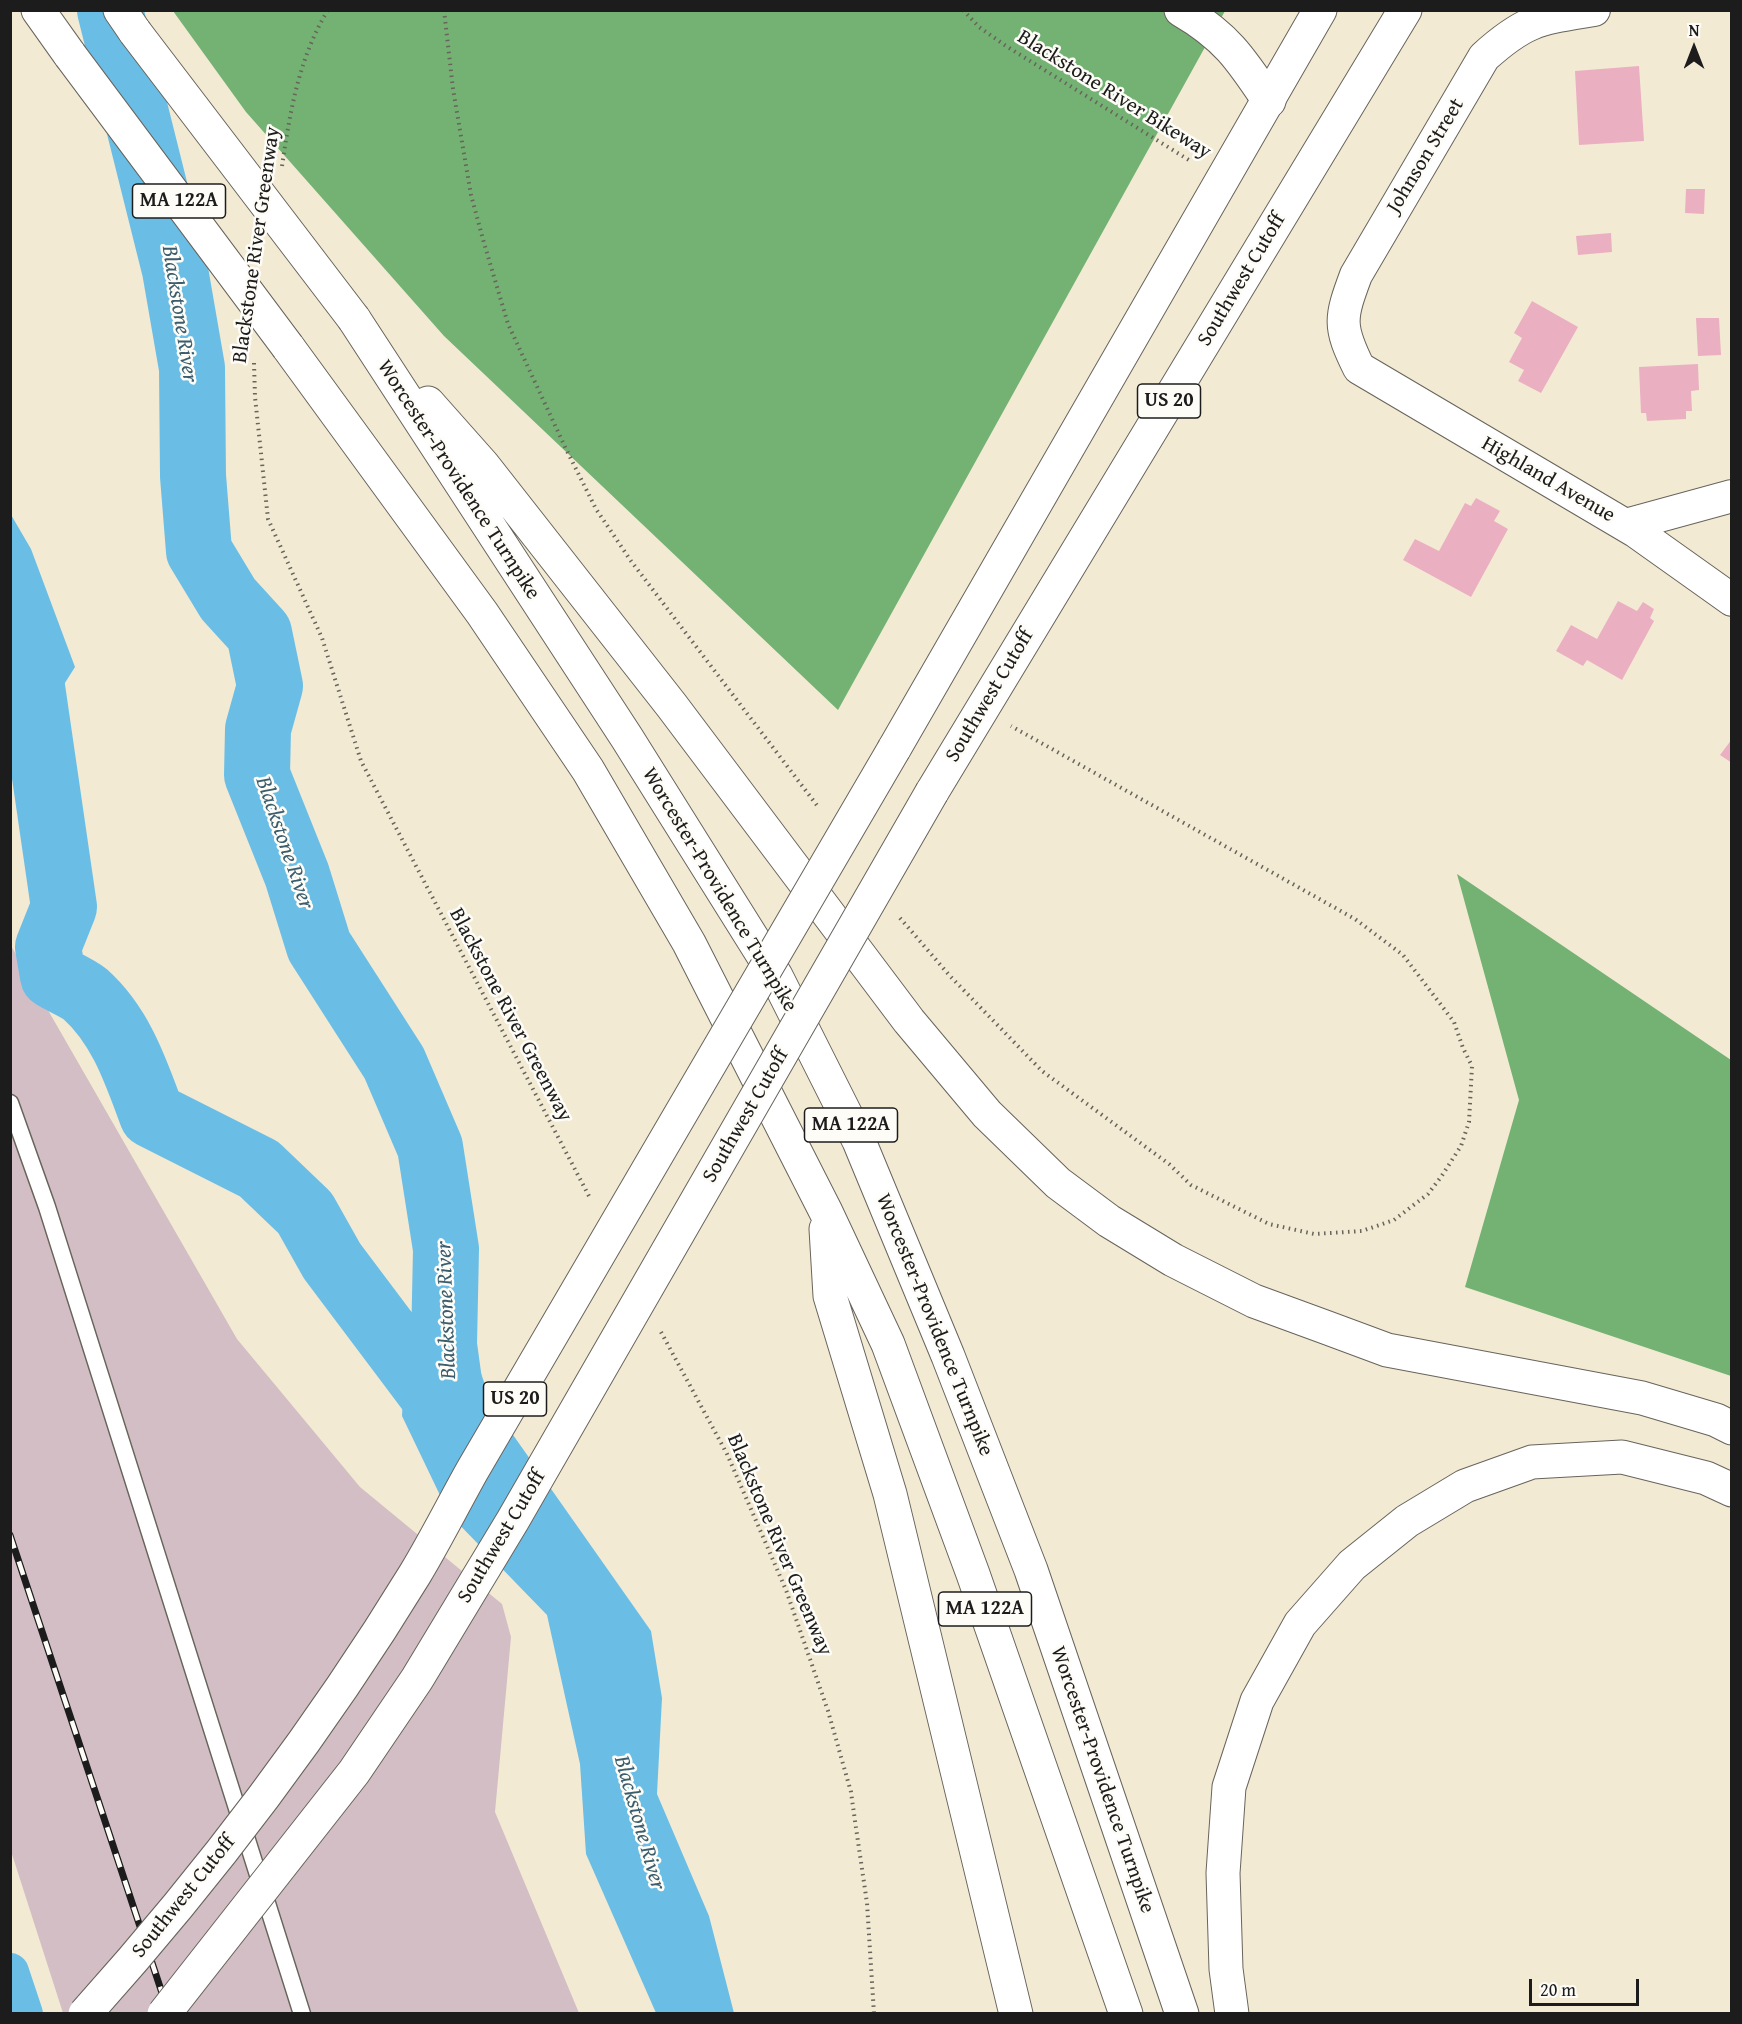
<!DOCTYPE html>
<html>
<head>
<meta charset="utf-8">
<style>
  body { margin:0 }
  #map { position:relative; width:1742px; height:2024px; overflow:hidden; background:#f3ead3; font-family:"Gentium Book Plus",serif }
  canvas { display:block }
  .frame { position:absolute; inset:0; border:12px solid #1c1c1c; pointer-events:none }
  .north { position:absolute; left:1664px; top:18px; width:60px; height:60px; -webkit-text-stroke:4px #fdfcf7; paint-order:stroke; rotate:0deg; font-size:16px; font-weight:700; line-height:24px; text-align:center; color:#1c1c1c }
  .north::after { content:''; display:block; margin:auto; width:21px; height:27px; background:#1c1c1c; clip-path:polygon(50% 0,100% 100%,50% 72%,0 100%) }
  .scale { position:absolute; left:1529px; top:1979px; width:110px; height:27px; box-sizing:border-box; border:3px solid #1c1c1c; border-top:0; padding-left:8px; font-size:18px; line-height:21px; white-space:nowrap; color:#1c1c1c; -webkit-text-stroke:4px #fdfcf7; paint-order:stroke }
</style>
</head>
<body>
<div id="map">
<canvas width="1742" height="2024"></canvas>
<div class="frame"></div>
<div class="north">N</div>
<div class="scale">20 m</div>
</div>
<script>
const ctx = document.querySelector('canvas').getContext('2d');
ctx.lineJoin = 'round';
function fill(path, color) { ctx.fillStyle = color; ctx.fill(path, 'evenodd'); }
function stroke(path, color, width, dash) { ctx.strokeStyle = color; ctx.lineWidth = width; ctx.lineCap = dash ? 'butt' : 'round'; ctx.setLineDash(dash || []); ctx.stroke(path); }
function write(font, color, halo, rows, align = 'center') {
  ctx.font = font + ' "Gentium Book Plus",serif'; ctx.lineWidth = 5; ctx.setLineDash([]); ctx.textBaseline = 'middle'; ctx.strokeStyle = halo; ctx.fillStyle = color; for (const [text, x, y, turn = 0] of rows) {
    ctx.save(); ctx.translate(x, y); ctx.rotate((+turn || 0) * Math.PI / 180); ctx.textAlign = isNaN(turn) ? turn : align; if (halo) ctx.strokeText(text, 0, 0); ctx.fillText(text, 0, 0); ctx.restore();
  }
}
fill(new Path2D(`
  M 10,944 L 237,1339 L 360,1487 L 502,1604 L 511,1637 L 495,1812 L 579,2013 L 63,2013 L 10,1848 Z`), '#d2bec4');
fill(new Path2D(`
  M 173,11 L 1225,11 L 838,710 L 444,336 L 246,112 Z
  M 1457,874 L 1731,1060 L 1731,1376 L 1465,1287 L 1519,1100 Z`), '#74b274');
fill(new Path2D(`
  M 10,513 L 31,549 L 75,667 L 63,686 L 48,696 L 11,691 Z
  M 456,1301 L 492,1405 L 651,1631 L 662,1698 L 657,1794 L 709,1916 L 734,2013 L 656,2013 L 586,1854 L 580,1764 L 547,1615 L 449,1514 L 402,1416 L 405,1356 L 426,1312 Z`), '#6abee6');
stroke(new Path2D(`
  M 10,1972 L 24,2014`), '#6abee6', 38);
stroke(new Path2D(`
  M 110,10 L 175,270 L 192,368 L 193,476 L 199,551 L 228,599 L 259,633 L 270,686 L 258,729 L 257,775 L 297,875 L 319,946 L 394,1063 L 430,1147 L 446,1249 L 444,1345 L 451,1396
  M 10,622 L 30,673 L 64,907 L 48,947 L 53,976 C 63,982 76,987 85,994 C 121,1026 136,1072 152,1115 L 259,1169 L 305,1213 L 332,1261 L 453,1422`), '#6abee6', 66);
fill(new Path2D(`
  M 1639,66 L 1644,141 L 1579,145 L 1575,71 Z
  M 1686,189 L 1705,189 L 1704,214 L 1685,213 Z
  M 1611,233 L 1612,252 L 1578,255 L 1576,236 Z
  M 1532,301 L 1578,327 L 1541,393 L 1518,381 L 1524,370 L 1509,362 L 1522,338 L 1514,333 Z
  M 1696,318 L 1719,318 L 1721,355 L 1698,356 Z
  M 1698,364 L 1699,390 L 1691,391 L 1692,411 L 1686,411 L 1686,419 L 1647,421 L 1646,413 L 1641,413 L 1639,367 Z
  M 1476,498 L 1500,511 L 1494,521 L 1508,529 L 1471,597 L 1403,560 L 1415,539 L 1439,551 L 1465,503 L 1471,506 Z
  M 1618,601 L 1637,611 L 1643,602 L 1654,609 L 1650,618 L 1654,621 L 1622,680 L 1587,660 L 1583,666 L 1556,651 L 1571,625 L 1597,639 Z
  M 1732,739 L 1732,763 L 1720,755 Z`), '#ebafc2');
const service = new Path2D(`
  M 10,1103 L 47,1207 L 302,2014`);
const minor = new Path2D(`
  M 1594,10 C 1540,19 1526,19 1484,57 L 1356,275 C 1340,318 1338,326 1359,368 L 1635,531 L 1732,600
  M 1626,525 L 1732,496`);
const secondary = new Path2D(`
  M 1181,10 C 1226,36 1241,59 1269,101`);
const primary = new Path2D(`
  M 894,749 L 1320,10
  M 932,792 L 1405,10`);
const motorway = new Path2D(`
  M 38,10 L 70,55
  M 120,10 L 135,32
  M 354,319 L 627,738 L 776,976 L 859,1141 L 948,1356 L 1031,1570 L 1182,2014
  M 288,347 L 482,613 L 588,770 L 689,943 L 826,1212 L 888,1344 L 973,1574 L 1126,2014
  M 428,403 L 483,465 L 672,706 L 909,1021 L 987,1114 L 1058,1183 L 1109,1221 L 1173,1260 L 1254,1301 L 1325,1327 L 1387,1350 L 1642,1398 L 1716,1420 L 1732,1428
  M 826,1229 L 830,1296 L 890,1494 L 1016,2014
  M 1232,2014 L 1226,1969 L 1223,1873 L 1229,1787 L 1257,1701 L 1300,1624 L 1352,1565 L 1407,1521 L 1465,1486 L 1532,1462 L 1622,1457 L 1706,1478 L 1732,1490`);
stroke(service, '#67645c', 19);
stroke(minor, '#67645c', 34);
stroke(secondary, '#67645c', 35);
stroke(primary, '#67645c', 35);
stroke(motorway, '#67645c', 35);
stroke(new Path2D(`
  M 444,10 L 453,89 L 471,195 L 484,243 L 508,324 L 566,449 L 596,509 L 631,561 L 819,808
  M 963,10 L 979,27 L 1006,46 L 1192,162
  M 282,166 C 290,112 299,57 328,10
  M 254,363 L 255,397 L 268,519 L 322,638 L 361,761 L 590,1198
  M 900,918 L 950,976 L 1042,1071 L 1169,1164 L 1191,1185 L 1269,1224 L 1314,1234 L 1362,1231 L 1394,1220 L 1428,1194 L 1441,1177 L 1461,1146 L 1469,1122 L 1472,1066 L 1463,1048 L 1454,1022 L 1403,955 L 1355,919 L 1011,726
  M 661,1332 L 727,1454 L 786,1590 L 828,1711 L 851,1792 L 855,1821 L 867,1903 L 874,2014`), '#67645c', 4, [1.5, 4.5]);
stroke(service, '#fff', 16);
stroke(minor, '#fff', 32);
stroke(secondary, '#fff', 33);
stroke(primary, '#fff', 33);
stroke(motorway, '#fff', 33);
const rail = new Path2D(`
  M 10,1535 L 169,2014`);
stroke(rail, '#1c1c1c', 7);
stroke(rail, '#fdfcf7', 4.5, [14]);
const primaryBridge = new Path2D(`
  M 85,2014 C 208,1877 319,1731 415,1574 C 435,1541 453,1505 472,1471 L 894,749
  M 164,2014 L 354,1772 L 417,1679 L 513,1520 L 932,792`);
const motorwayBridge = new Path2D(`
  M 135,32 L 354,319
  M 70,55 L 288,347`);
stroke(primaryBridge, '#67645c', 35, []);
stroke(motorwayBridge, '#67645c', 35, []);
stroke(primaryBridge, '#fff', 33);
stroke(motorwayBridge, '#fff', 33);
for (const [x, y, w] of [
  [179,201,93],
  [1169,401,63],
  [851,1125,93],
  [515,1399,63],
  [985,1609,93]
]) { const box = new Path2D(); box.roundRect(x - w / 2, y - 17, w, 34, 4.5); ctx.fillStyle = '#fdfcf7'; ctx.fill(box); stroke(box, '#1c1c1c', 1.5); }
write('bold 20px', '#1c1c1c', null, [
  ["MA 122A",179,201],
  ["US 20",1169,401],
  ["MA 122A",851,1125],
  ["US 20",515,1399],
  ["MA 122A",985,1609]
]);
write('21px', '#1c1c1c', '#fdfcf7', [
  ["Blackstone River Bikeway",1114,95,32],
  ["Johnson Street",1426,156,-59],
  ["Blackstone River Greenway",257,245,-82],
  ["Southwest Cutoff",1242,280,-59],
  ["Worcester-Providence Turnpike",458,480,57],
  ["Highland Avenue",1548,480,30],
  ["Southwest Cutoff",990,696,-59],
  ["Worcester-Providence Turnpike",719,890,59],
  ["Blackstone River Greenway",510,1015,62],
  ["Southwest Cutoff",746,1116,-60],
  ["Worcester-Providence Turnpike",934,1325,68],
  ["Southwest Cutoff",502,1537,-59],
  ["Blackstone River Greenway",779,1545,67],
  ["Worcester-Providence Turnpike",1102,1780,71],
  ["Southwest Cutoff",184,1897,-51]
]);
write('italic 22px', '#3b5d6d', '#fdfcf7', [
  ["Blackstone River",179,314,81],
  ["Blackstone River",284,843,71],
  ["Blackstone River",447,1310,-92],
  ["Blackstone River",639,1823,74]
]);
</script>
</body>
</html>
